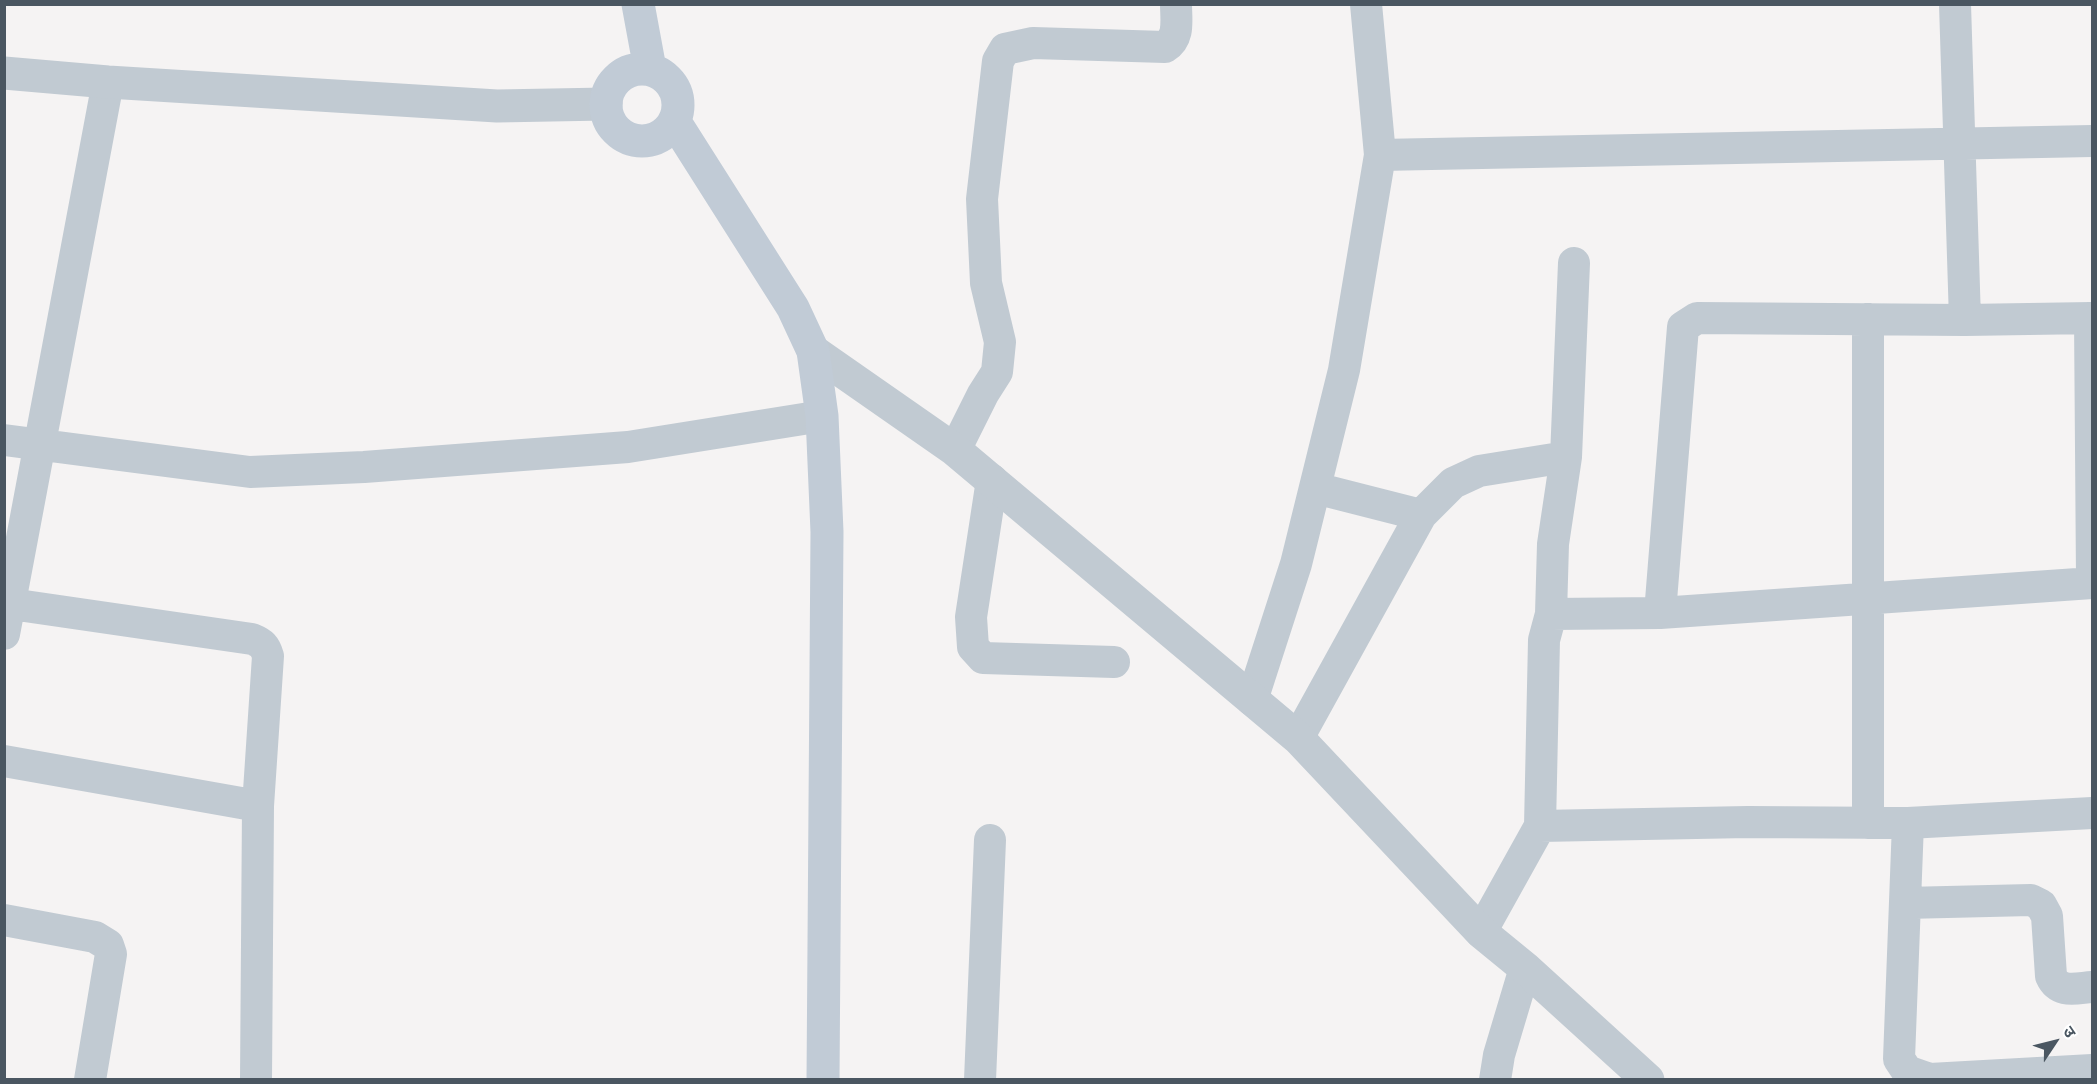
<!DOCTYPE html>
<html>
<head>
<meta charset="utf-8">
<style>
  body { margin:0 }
  #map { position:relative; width:2097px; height:1084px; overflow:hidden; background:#f5f3f3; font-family:Quicksand,"Noto Sans Devanagari",sans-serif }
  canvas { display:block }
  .frame { position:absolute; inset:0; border:6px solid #4a5661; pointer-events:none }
  .north { position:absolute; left:2025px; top:1012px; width:60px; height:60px; -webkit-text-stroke:4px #fff; paint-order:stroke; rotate:55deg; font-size:16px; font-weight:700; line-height:24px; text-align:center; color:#4a5661 }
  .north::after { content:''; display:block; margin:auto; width:21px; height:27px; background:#4a5661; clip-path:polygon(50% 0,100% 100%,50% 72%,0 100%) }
</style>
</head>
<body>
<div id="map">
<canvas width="2097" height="1084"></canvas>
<div class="frame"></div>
<div class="north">उ</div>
</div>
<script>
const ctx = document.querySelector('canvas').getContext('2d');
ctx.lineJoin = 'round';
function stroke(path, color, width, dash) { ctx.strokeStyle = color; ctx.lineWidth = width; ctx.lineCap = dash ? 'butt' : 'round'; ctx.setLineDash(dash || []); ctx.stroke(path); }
stroke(new Path2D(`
  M 1955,4 L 1965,320
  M 1380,155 L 2092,141
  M 2090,318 L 2092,579
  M 1868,319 L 1868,823
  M 4,440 L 250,472 L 364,467 L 628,447 L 822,416
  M 955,450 L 983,394 L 997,372 L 1000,342 L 986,283 L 982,199 L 998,61 L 1005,49 L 1033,43 L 1165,47 C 1180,38 1176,20 1176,4
  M 992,480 L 971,617 L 973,647 L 983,658 L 1114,662
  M 1315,488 L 1421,515 L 1453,483 L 1479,471 L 1566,457
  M 4,603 L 252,639 C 262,643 265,646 268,656 L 258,806 L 256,1080
  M 1660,613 L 1683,327 L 1697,318 L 1965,320 L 2092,318
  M 1551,614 L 1660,613 L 2092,583
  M 4,634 L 108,82
  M 1252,700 L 1296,564 L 1344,370 L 1380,155 L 1366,4
  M 1298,738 L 1421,515
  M 4,761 L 258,806
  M 1908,823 L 1899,1059 L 1907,1071 L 1930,1079 L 2092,1070
  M 1540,826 L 1748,822 L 1908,823 L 2092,813
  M 1905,903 L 2031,900 L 2041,905 L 2047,916 L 2051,976 C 2059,994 2076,988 2092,987
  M 4,920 L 95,937 L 108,945 L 111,954 L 90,1080
  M 1481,932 L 1540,826 L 1544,640 L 1551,614 L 1553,544 L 1566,457 L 1574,263
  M 980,1080 L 990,840
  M 1495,1080 L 1499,1055 L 1525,968`), '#c1cad2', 32);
stroke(new Path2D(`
  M 4,73 L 108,82 L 497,106 L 606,104
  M 813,351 L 955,450 L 1298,738 L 1481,932 L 1525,968 L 1648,1080`), '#c1cad2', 33);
stroke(new Path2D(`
  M 638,4 L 650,69
  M606 105a36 36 0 1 1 72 0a36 36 0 1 1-72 0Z
  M 675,122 L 793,308 L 813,351 L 822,416 L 827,532 L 823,1080`), '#c1cbd6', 33);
</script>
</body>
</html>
